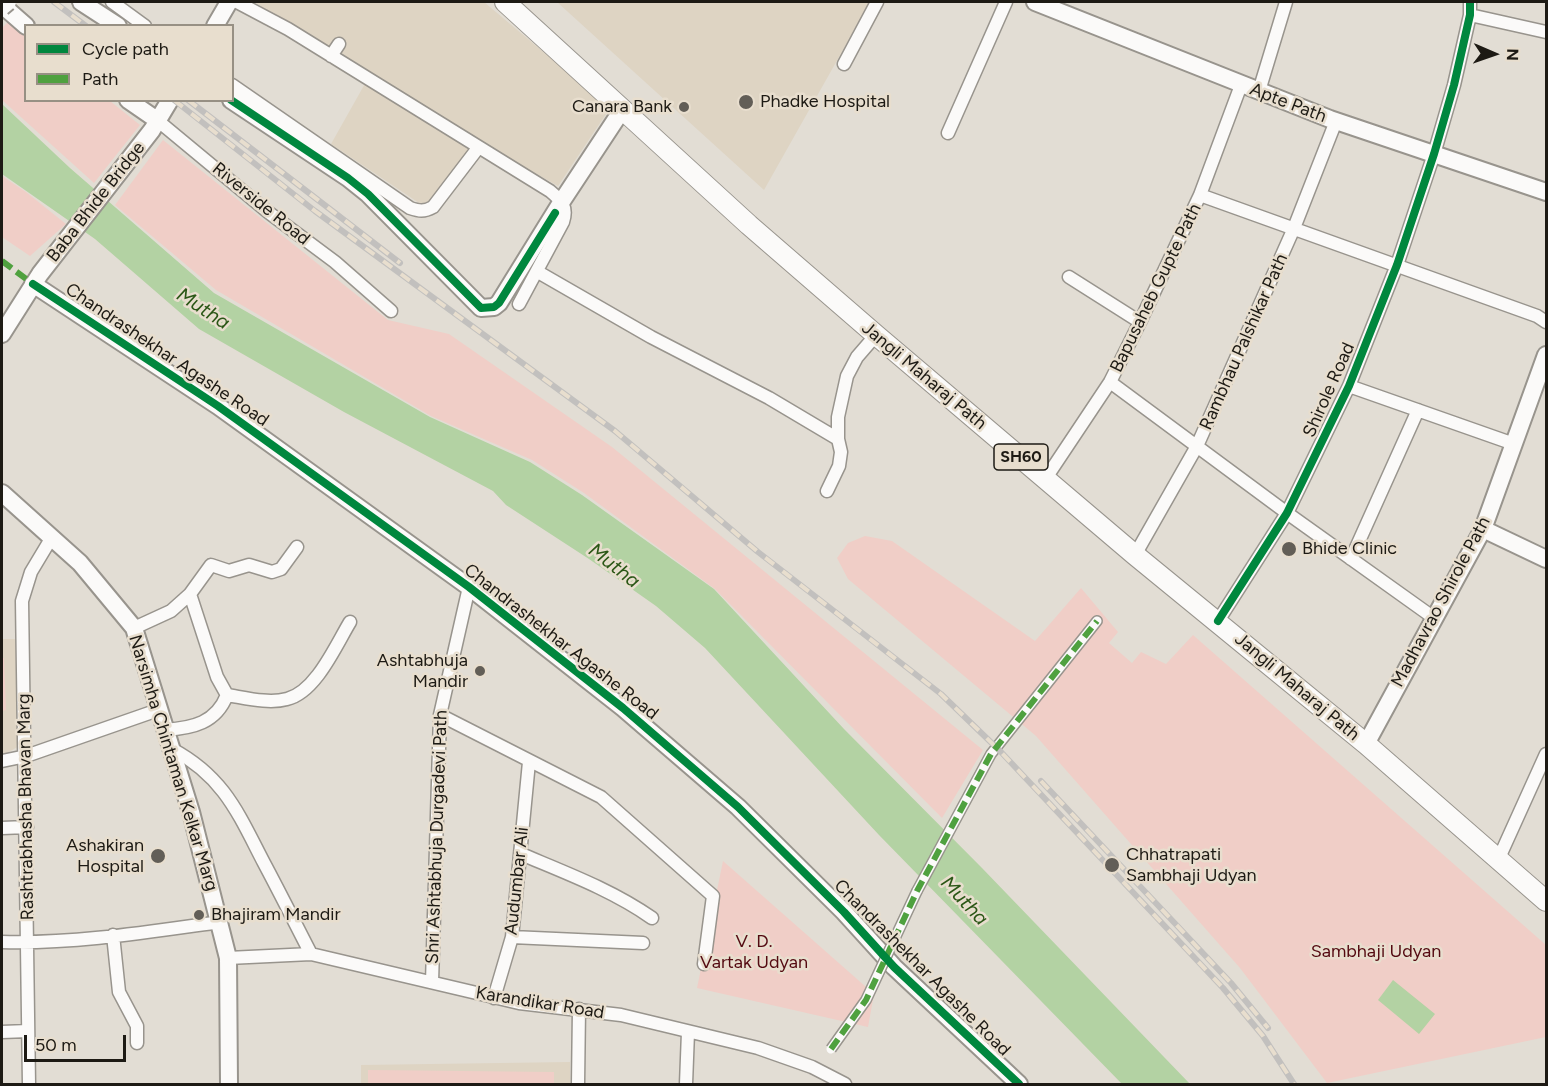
<!DOCTYPE html>
<html>
<head>
<meta charset="utf-8">
<style>
  body { margin:0 }
  #map { position:relative; width:1548px; height:1086px; overflow:hidden; background:#e2ddd4; font-family:Figtree,sans-serif }
  canvas { display:block }
  .frame { position:absolute; inset:0; border:3px solid #1d1a14; pointer-events:none }
  .legend { position:absolute; left:24px; top:24px; width:210px; height:78px; box-sizing:border-box; background:#e8dece; border:2px solid #979084; margin:0; padding:8px 10px; list-style:none; font-size:18px; color:#1d1a14 }
  .legend li { display:flex; align-items:center; gap:12px; height:30px }
  .legend b { width:30px; border:2px solid #979084 }
  .north { position:absolute; left:1464px; top:24px; width:60px; height:60px; -webkit-text-stroke:4px #e8dece; paint-order:stroke; rotate:92deg; font-size:16px; font-weight:700; line-height:24px; text-align:center; color:#1d1a14 }
  .north::after { content:''; display:block; margin:auto; width:21px; height:27px; background:#1d1a14; clip-path:polygon(50% 0,100% 100%,50% 72%,0 100%) }
  .scale { position:absolute; left:24px; top:1035px; width:102px; height:27px; box-sizing:border-box; border:3px solid #1d1a14; border-top:0; padding-left:8px; font-size:18px; line-height:21px; white-space:nowrap; color:#1d1a14; -webkit-text-stroke:4px #e8dece; paint-order:stroke }
</style>
</head>
<body>
<div id="map">
<canvas width="1548" height="1086"></canvas>
<div class="frame"></div>
<ul class="legend">
<li><b style="height:8px;background:#00873e"></b>Cycle path</li>
<li><b style="height:8px;background:#4fa13f"></b>Path</li>
</ul>
<div class="north">N</div>
<div class="scale">50 m</div>
</div>
<script>
const ctx = document.querySelector('canvas').getContext('2d');
ctx.lineJoin = 'round';
function fill(path, color) { ctx.fillStyle = color; ctx.fill(path, 'evenodd'); }
function stroke(path, color, width, dash) { ctx.strokeStyle = color; ctx.lineWidth = width; ctx.lineCap = dash ? 'butt' : 'round'; ctx.setLineDash(dash || []); ctx.stroke(path); }
function write(font, color, halo, rows, align = 'center') {
  ctx.font = font + ' Figtree,sans-serif'; ctx.lineWidth = 5; ctx.setLineDash([]); ctx.textBaseline = 'middle'; ctx.strokeStyle = halo; ctx.fillStyle = color; for (const [text, x, y, turn = 0] of rows) {
    ctx.save(); ctx.translate(x, y); ctx.rotate((+turn || 0) * Math.PI / 180); ctx.textAlign = isNaN(turn) ? turn : align; if (halo) ctx.strokeText(text, 0, 0); ctx.fillText(text, 0, 0); ctx.restore();
  }
}
fill(new Path2D(`
  M 254,2 L 484,2 L 610,108 L 558,186 L 478,141 L 425,207 L 331,144 L 371,73 Z
  M 557,2 L 870,2 L 764,190 Z
  M 2,639 L 20,639 L 21,745 L 7,753 L 2,753 Z
  M 570,1062 L 570,1084 L 361,1084 L 361,1065 Z`), '#ded4c3');
fill(new Path2D(`
  M 10,20 L 25,33 L 26,100 L 110,101 L 140,125 L 94,183 L 2,100 L 2,28 Z
  M 163,140 L 388,320 L 449,334 L 612,447 L 983,750 L 942,818 L 715,589 L 584,493 L 532,460 L 431,416 L 216,290 L 115,205 Z
  M 2,176 L 26,192 L 66,224 L 30,256 L 2,237 Z
  M 865,536 L 892,541 L 1035,641 L 1081,588 L 1118,632 L 1109,643 L 1132,663 L 1141,652 L 1166,664 L 1193,635 L 1546,945 L 1546,1037 L 1327,1083 L 1240,968 L 1036,736 L 848,579 L 837,558 L 848,543 Z
  M 2,658 L 4,658 L 6,710 L 2,711 Z
  M 723,861 L 874,994 L 868,1027 L 697,988 Z
  M 368,1070 L 554,1072 L 554,1084 L 368,1084 Z`), '#f0cec7');
fill(new Path2D(`
  M 2,104 L 70,168 L 214,293 L 430,417 L 530,462 L 582,495 L 714,589 L 844,729 L 982,868 L 1190,1084 L 1122,1084 L 879,835 L 705,648 L 656,606 L 589,559 L 506,505 L 493,491 L 344,412 L 199,329 L 95,239 L 2,174 Z
  M 1393,980 L 1435,1014 L 1419,1034 L 1378,1000 Z`), '#b3d2a3');
const pedestrian = new Path2D(`
  M 917,891 L 991,754 L 1097,621`);
const minor = new Path2D(`
  M 112,2 L 145,26
  M 237,2 L 288,29 L 550,191 C 562,201 568,207 563,222 L 519,304
  M 1470,15 L 1546,32
  M 331,56 L 339,44
  M 844,64 L 877,2
  M 232,85 L 410,208 C 419,211 424,212 433,207 L 478,148
  M 1259,91 L 1286,2
  M 157,120 L 268,212 L 335,262 L 391,311
  M 948,133 L 1006,2
  M 1200,195 L 1537,316 L 1546,322
  M 538,272 L 651,337 L 769,398 L 838,439
  M 1069,277 L 1140,322
  M 1110,382 L 1287,513 L 1434,618
  M 1349,386 L 1514,444
  M 1046,478 L 1110,382 L 1140,322 L 1200,195 L 1241,85
  M 827,491 L 839,466 L 841,452 L 838,439 L 838,417 L 847,376 L 857,357 L 876,335
  M 1135,555 L 1197,446 L 1294,228 L 1336,121
  M 1351,559 L 1418,410
  M 190,594 L 217,677 L 227,695 C 246,698 269,704 287,699 C 316,692 336,645 350,622
  M 1218,621 L 1287,513 L 1349,386 L 1397,265 L 1434,154 L 1454,85 L 1470,15 L 1470,2
  M 134,628 L 171,611 L 190,594 L 211,565 L 229,571 L 249,565 L 272,572 L 281,569 L 297,547
  M 440,715 L 601,797 L 713,896 L 704,964
  M 165,730 C 193,728 216,723 227,695
  M 172,749 C 224,777 238,813 264,863 C 280,893 295,923 311,954
  M 2,761 L 26,756 L 158,710
  M 2,828 L 27,827
  M 521,854 C 566,873 612,890 652,918
  M 1499,858 L 1546,754
  M 113,935 L 119,992 L 137,1026 L 137,1043
  M 512,937 L 643,943
  M 2,942 C 74,944 148,932 220,922
  M 228,958 L 311,954 L 519,1003 L 621,1015 L 758,1048 L 812,1067 L 845,1084
  M 432,982 L 440,715 L 469,587
  M 494,998 L 512,937 L 529,762
  M 2,1032 L 28,1031
  M 29,1084 L 22,601 L 31,572 L 52,537
  M 578,1084 L 579,1009
  M 686,1084 L 688,1032`);
const tertiary = new Path2D(`
  M 81,2 L 118,26
  M 1035,2 L 1330,119 L 1546,192
  M 2,5 L 26,26
  M 215,26 L 229,2
  M 128,100 L 157,120
  M 231,100 L 348,178 L 368,194 L 481,308 L 494,307 L 499,303 L 562,201 L 622,110
  M 33,284 L 218,406 L 469,587 L 623,708 L 738,807 L 844,912 L 894,967 L 1019,1084
  M 2,334 L 40,274 L 152,130 L 170,100
  M 2,493 L 80,563 L 134,628 L 191,812 L 228,958 L 229,1084
  M 1483,529 L 1546,559
  M 1366,744 L 1483,529 L 1546,355`);
const primary = new Path2D(`
  M 505,2 L 749,225 L 876,335 L 1135,555 L 1366,744 L 1546,901`);
stroke(pedestrian, '#98948d', 12);
stroke(minor, '#98948d', 15);
stroke(tertiary, '#98948d', 20);
stroke(primary, '#98948d', 22);
stroke(pedestrian, '#fbfaf9', 9);
stroke(minor, '#fbfaf9', 12);
stroke(tertiary, '#fbfaf9', 16);
stroke(primary, '#fbfaf9', 20);
const rail = new Path2D(`
  M 54,2 L 86,26
  M 174,100 L 315,211 L 615,431 L 758,552 L 941,694 L 1001,752 L 1223,988 L 1263,1036 L 1294,1084
  M 188,100 L 400,263
  M 1041,781 L 1231,983 L 1268,1028`);
stroke(rail, '#c2c0be', 6);
stroke(rail, '#e8dece', 4, [11]);
const pedestrianBridge = new Path2D(`
  M 831,1049 L 866,1000 L 917,891`);
const tertiaryBridge = new Path2D(`
  M 2,7 L 8,2`);
stroke(pedestrianBridge, '#98948d', 12, []);
stroke(tertiaryBridge, '#98948d', 20, []);
stroke(pedestrianBridge, '#fbfaf9', 9);
stroke(tertiaryBridge, '#fbfaf9', 16);
stroke(new Path2D(`
  M 2,261 L 33,284
  M 831,1049 L 866,1000 L 917,891 L 991,754 L 1097,621`), '#4fa13f', 6, [12, 6]);
stroke(new Path2D(`
  M 231,100 L 348,178 L 368,194 L 481,308 L 494,307 L 499,303 L 555,213
  M 33,284 L 218,406 L 469,587 L 623,708 L 738,807 L 844,912 L 894,967 L 1019,1084
  M 1218,621 L 1287,513 L 1349,386 L 1397,265 L 1434,154 L 1454,85 L 1470,15 L 1470,2`), '#00873e', 8);
for (const [x, y, r, color] of [
  [746,102,8,"#625e57"],
  [684,107,6,"#625e57"],
  [1289,549,8,"#625e57"],
  [480,671,6,"#625e57"],
  [158,856,8,"#625e57"],
  [1112,865,8,"#625e57"],
  [199,915,6,"#625e57"]
]) { const dot = new Path2D(); dot.arc(x, y, r, 0, 2 * Math.PI); ctx.fillStyle = color; ctx.fill(dot); stroke(dot, '#e8dece', 2); }
for (const [x, y, w] of [
  [1021,457,54]
]) { const box = new Path2D(); box.roundRect(x - w / 2, y - 13, w, 26, 4.5); ctx.fillStyle = '#e8dece'; ctx.fill(box); stroke(box, '#1d1a14', 1.5); }
write('bold 16px', '#1d1a14', null, [
  ["SH60",1021,457]
]);
write('18px', '#1d1a14', '#e8dece', [
  ["Phadke Hospital",760,102],
  ["Canara Bank",672,107,"right"],
  ["Bhide Clinic",1302,549],
  ["Ashtabhuja",468,661,"right"],
  ["Mandir",468,682,"right"],
  ["Ashakiran",144,846,"right"],
  ["Hospital",144,867,"right"],
  ["Chhatrapati",1126,855],
  ["Sambhaji Udyan",1126,876],
  ["Bhajiram Mandir",211,915]
], 'left');
write('18px', '#1d1a14', '#e8dece', [
  ["Apte Path",1288,103,21],
  ["Baba Bhide Bridge",96,202,-52],
  ["Riverside Road",261,204,39],
  ["Bapusaheb Gupte Path",1156,288,-64],
  ["Rambhau Palshikar Path",1244,342,-66],
  ["Chandrashekhar Agashe Road",167,355,34],
  ["Jangli Maharaj Path",924,376,40],
  ["Shirole Road",1329,390,-66],
  ["Madhavrao Shirole Path",1441,602,-62],
  ["Chandrashekhar Agashe Road",561,642,38],
  ["Jangli Maharaj Path",1297,687,40],
  ["Narsimha Chintaman Kelkar Marg",173,763,73],
  ["Rashtrabhasha Bhavan Marg",26,807,-91],
  ["Shri Ashtabhuja Durgadevi Path",437,837,-88],
  ["Audumbar Ali",517,881,-84],
  ["Chandrashekhar Agashe Road",922,968,45],
  ["Karandikar Road",540,1003,9]
]);
write('18px', '#540a11', '#e8dece', [
  ["V. D.",754,942],
  ["Vartak Udyan",754,963],
  ["Sambhaji Udyan",1376,952]
]);
write('italic 20px', '#2b5716', '#e8dece', [
  ["Mutha",203,309,33],
  ["Mutha",614,566,38],
  ["Mutha",964,901,47]
]);
</script>
</body>
</html>
